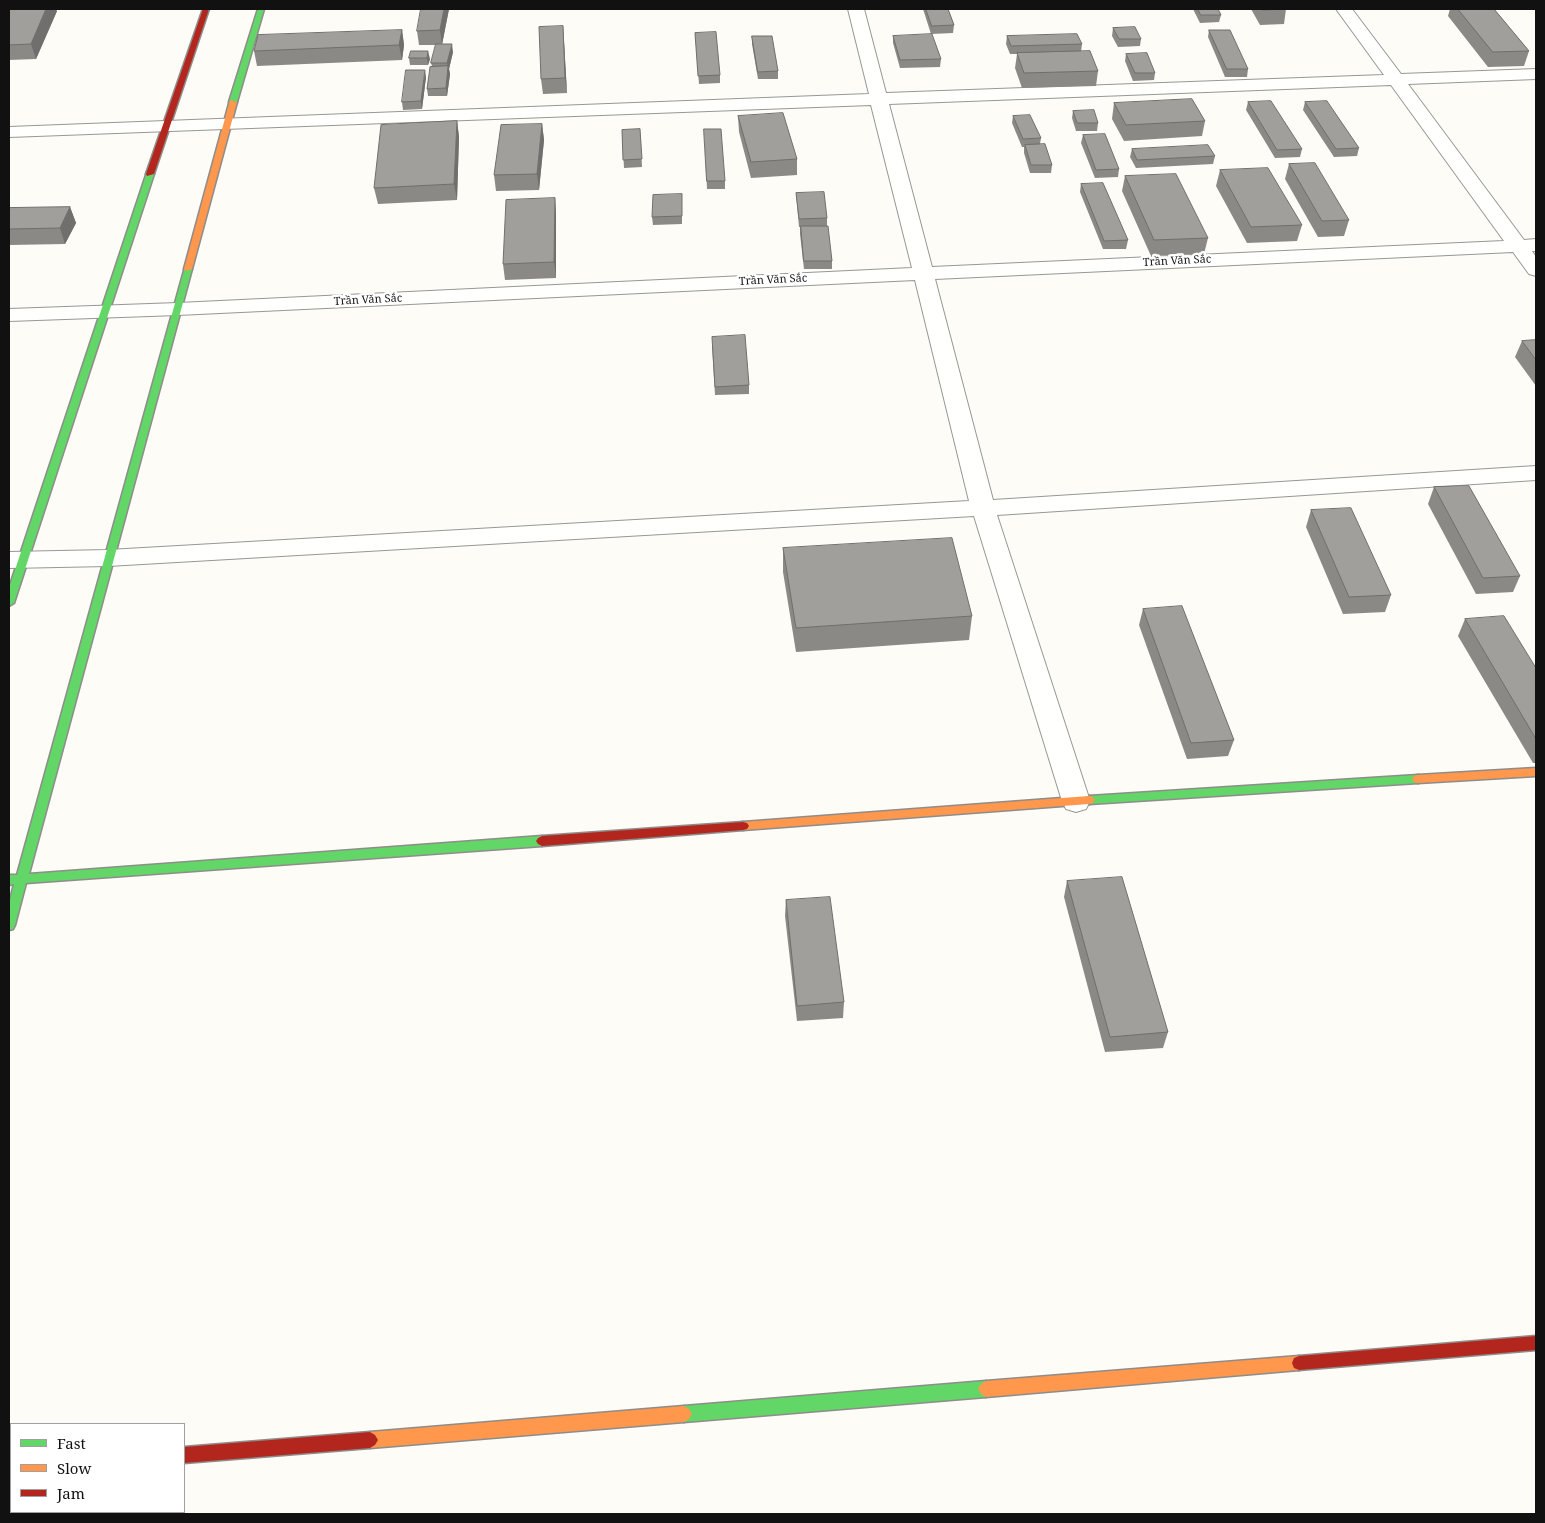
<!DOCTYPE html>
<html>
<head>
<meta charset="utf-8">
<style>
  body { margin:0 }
  #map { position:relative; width:1545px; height:1523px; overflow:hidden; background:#fdfcf7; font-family:"Noto Serif",serif }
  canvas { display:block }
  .frame { position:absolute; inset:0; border:10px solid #111; pointer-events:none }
  .legend { position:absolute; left:10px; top:1423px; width:175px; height:90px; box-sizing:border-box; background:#fff; border:1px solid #a0a0a0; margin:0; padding:6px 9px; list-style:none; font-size:15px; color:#111 }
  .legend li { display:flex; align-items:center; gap:10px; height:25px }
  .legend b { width:25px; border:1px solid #a0a0a0 }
</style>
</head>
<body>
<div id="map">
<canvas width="1545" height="1523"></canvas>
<div class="frame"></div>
<ul class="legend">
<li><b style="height:6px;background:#63d668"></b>Fast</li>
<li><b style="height:6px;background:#ff974d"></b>Slow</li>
<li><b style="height:6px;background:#b3261e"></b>Jam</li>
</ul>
</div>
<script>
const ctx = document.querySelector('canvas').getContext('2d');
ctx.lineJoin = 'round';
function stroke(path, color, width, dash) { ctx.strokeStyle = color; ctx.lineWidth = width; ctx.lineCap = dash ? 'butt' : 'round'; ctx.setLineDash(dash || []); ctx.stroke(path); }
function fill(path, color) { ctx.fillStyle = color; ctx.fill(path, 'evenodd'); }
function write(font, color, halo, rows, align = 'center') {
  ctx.font = font + ' "Noto Serif",serif'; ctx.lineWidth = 5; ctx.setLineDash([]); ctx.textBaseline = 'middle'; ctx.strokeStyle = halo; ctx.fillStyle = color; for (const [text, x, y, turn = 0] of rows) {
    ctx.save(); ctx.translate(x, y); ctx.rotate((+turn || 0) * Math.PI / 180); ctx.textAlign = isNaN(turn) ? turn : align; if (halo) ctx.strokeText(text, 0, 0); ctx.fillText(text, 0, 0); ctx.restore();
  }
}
const street = new Path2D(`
  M 848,9 L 864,9 L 886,93 L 1384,75 L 1336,9 L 1352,9 L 1401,74 L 1536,69 L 1536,79 L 1408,84 L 1524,240 L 1536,239 L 1536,251 L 1532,251 L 1536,257 L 1536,276 L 1529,274 L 1513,252 L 935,279 L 993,500 L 1536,466 L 1536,480 L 997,515 L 1090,801 L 1086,809 L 1076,812 L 1066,809 L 1062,801 L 974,516 L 108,566 L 9,568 L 9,552 L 108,550 L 969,501 L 915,280 L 178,315 L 9,321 L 9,309 L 178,303 L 912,268 L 871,105 L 9,137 L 9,127 L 869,94 ZM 1391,85 L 1504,241 L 932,267 L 889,104 Z`);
const fast = new Path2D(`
  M 258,9 L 264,9 L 237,102 L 230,104 L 229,102 Z
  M 147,172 L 154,174 L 14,603 L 9,606 L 9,588 Z
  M 185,267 L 192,269 L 29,874 L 542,836 L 546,838 L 548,841 L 546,844 L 542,846 L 26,883 L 15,925 L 13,929 L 9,930 L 9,904 L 14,884 L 9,885 L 9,875 L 17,875 Z
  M 1418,775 L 1422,776 L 1424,779 L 1422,782 L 1418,783 L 1089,804 L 1085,803 L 1083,800 L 1085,797 L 1089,796 Z
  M 986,1381 L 991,1384 L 994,1389 L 991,1394 L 986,1397 L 684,1422 L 679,1419 L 676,1414 L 679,1409 L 684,1406 Z
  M 9,1461 L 11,1461 L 11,1477 L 9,1477 Z`);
const slow = new Path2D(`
  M 230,100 L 237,102 L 192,269 L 185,271 L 184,269 Z
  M 1536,768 L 1536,776 L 1418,783 L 1414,782 L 1412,779 L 1414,776 L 1418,775 Z
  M 1089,796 L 1093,797 L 1095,800 L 1093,803 L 1089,804 L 743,830 L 739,829 L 737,826 L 739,823 L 743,822 Z
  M 1299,1356 L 1304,1358 L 1306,1363 L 1304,1368 L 1299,1370 L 986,1397 L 981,1394 L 978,1389 L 981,1384 L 986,1381 Z
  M 684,1406 L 689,1409 L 692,1414 L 689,1419 L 684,1422 L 370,1448 L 365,1445 L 362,1440 L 365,1435 L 370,1432 Z`);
const jam = new Path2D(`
  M 203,9 L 209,9 L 154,174 L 147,176 L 146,174 Z
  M 743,822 L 747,823 L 749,826 L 747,829 L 743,830 L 542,846 L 538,844 L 536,841 L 538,838 L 542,836 Z
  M 1536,1336 L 1536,1350 L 1299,1370 L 1294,1368 L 1292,1363 L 1294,1358 L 1299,1356 Z
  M 370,1432 L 375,1435 L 378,1440 L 375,1445 L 370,1448 L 184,1463 L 184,1447 Z`);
stroke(street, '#979795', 2);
stroke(fast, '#8e8d8b', 3);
stroke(slow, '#8e8d8b', 3);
stroke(jam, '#8e8d8b', 3);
fill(street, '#fffffe');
fill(fast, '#63d668');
fill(slow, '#ff974d');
fill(jam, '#b3261e');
fill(new Path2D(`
  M 9,9 L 57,11 L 36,59 L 9,60 Z
  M 449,9 L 442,44 L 453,52 L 449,69 L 450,74 L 447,96 L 428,96 L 427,89 L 432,66 L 431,63 L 436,45 L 419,45 L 417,31 Z
  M 923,9 L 948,9 L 954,25 L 953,33 L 931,34 Z
  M 1193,9 L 1218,9 L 1221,15 L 1219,22 L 1200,23 Z
  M 1251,9 L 1286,9 L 1284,24 L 1260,25 Z
  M 1450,9 L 1494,9 L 1529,51 L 1524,66 L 1488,67 L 1448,16 Z
  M 563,26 L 567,93 L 543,94 L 541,79 Z
  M 1113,28 L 1141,39 L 1140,46 L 1118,47 L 1112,36 Z
  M 402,30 L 404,45 L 402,60 L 257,66 L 254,51 Z
  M 1209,30 L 1248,69 L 1247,77 L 1225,77 L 1208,37 Z
  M 695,33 L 720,75 L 720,83 L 699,84 Z
  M 752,36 L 778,71 L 778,79 L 758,79 L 752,44 Z
  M 893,36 L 941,59 L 940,67 L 900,68 L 893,43 Z
  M 1007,36 L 1082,44 L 1081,52 L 1098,71 L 1096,86 L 1022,88 L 1015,68 L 1017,54 L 1010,54 L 1006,44 Z
  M 411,51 L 430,59 L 428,65 L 410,65 L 409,58 Z
  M 1126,54 L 1155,73 L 1154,80 L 1133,81 L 1125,61 Z
  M 426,77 L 422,109 L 403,110 L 402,102 Z
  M 1248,102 L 1302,149 L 1300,157 L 1275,158 L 1246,110 Z
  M 1305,102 L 1359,148 L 1357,156 L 1334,157 L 1303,110 Z
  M 1114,103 L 1205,121 L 1202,136 L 1124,141 L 1112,119 Z
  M 1073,111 L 1098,123 L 1097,131 L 1076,131 L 1072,118 Z
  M 738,116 L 797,159 L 797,175 L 751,178 L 739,132 Z
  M 1013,116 L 1041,138 L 1040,144 L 1052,165 L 1051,173 L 1030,173 L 1024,153 L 1024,147 L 1022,147 L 1012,123 Z
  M 457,121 L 459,137 L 457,200 L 378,204 L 374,188 Z
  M 542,124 L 544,140 L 539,190 L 496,191 L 494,175 Z
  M 640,129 L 642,167 L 624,168 L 622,130 Z
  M 704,129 L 725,181 L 725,189 L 707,189 Z
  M 1083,135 L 1119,169 L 1118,177 L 1095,178 L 1081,143 Z
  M 1132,149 L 1215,156 L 1213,164 L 1136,168 L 1130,157 Z
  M 1289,164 L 1349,220 L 1344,236 L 1318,237 L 1285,179 Z
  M 1220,170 L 1302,225 L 1297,241 L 1247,243 L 1216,186 Z
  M 1125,176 L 1208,238 L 1204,254 L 1151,256 L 1122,191 Z
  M 1081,184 L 1128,240 L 1126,249 L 1103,249 L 1080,192 Z
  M 796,193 L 827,218 L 827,226 L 832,261 L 832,269 L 804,269 L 800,234 L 800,227 L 799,227 Z
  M 555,198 L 556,214 L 556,278 L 505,280 L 503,264 Z
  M 682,202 L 682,224 L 653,225 L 652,217 Z
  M 70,207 L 76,223 L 65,244 L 9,245 L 9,208 Z
  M 1536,340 L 1536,386 L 1515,357 L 1522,341 Z
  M 712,345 L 749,385 L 749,394 L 715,395 Z
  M 1434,487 L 1520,576 L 1513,592 L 1476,594 L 1428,504 Z
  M 1311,510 L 1391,595 L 1385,612 L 1343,614 L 1306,527 Z
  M 783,548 L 972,616 L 969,640 L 796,652 L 783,572 Z
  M 1143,609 L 1234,740 L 1228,756 L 1187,759 L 1139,625 Z
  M 1465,619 L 1536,668 L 1536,763 L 1533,763 L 1458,636 Z
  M 1067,881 L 1168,1032 L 1163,1048 L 1105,1052 L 1064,897 Z
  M 786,900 L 844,1002 L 843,1018 L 797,1021 L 785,916 Z`), '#8a8986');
fill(new Path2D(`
  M 46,9 L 56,9 L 57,11 L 36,59 L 31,44 Z
  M 444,9 L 449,9 L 442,45 L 440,30 Z
  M 563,26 L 564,41 L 567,93 L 565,78 Z
  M 402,30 L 404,45 L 402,60 L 399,45 Z
  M 452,44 L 453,52 L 449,69 L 450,74 L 447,96 L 446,88 L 448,68 L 447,63 Z
  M 428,51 L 430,59 L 428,65 L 427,58 Z
  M 425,70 L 426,77 L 422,109 L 421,101 Z
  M 457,121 L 459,137 L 457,200 L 454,184 Z
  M 542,124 L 544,140 L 539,190 L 537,174 Z
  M 555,198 L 556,214 L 556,278 L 554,262 Z
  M 70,207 L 76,223 L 65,244 L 60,228 Z`), '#716f6d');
const building = new Path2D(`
  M 9,9 L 46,9 L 31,44 L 9,45 Z
  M 421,9 L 444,9 L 440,30 L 417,31 Z
  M 926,9 L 948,9 L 954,25 L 932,26 Z
  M 1198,9 L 1218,9 L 1221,15 L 1201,15 Z
  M 1262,9 L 1287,9 L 1263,10 Z
  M 1458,9 L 1494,9 L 1529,51 L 1493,52 Z
  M 563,26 L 565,78 L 541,79 L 539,27 Z
  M 1135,27 L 1141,39 L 1119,39 L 1113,28 Z
  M 402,30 L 399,45 L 254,51 L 258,35 Z
  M 1209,30 L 1230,30 L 1248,69 L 1227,69 Z
  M 716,32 L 720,75 L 698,76 L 695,33 Z
  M 932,34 L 941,59 L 900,60 L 893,36 Z
  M 1077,34 L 1082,44 L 1011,46 L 1007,36 Z
  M 752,36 L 772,36 L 778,71 L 758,72 Z
  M 436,44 L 452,44 L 447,63 L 431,63 Z
  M 411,51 L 428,51 L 427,58 L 409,58 Z
  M 1090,51 L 1098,71 L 1024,73 L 1017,53 Z
  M 1147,53 L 1155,73 L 1135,73 L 1126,54 Z
  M 448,66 L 446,88 L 427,89 L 430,67 Z
  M 406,70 L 425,70 L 421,101 L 402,102 Z
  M 1192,99 L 1205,121 L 1126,125 L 1114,103 Z
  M 1271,101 L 1302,149 L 1277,150 L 1248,102 Z
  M 1327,101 L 1359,148 L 1336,149 L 1305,102 Z
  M 1094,110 L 1098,123 L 1077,123 L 1073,111 Z
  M 783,113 L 797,159 L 751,162 L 738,116 Z
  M 1030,115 L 1041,138 L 1023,139 L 1013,116 Z
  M 457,121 L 454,184 L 374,188 L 381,125 Z
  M 542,124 L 537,174 L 494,175 L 501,125 Z
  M 640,129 L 642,159 L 623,160 L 622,130 Z
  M 704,129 L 721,129 L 725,181 L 707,181 Z
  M 1105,134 L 1119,169 L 1096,170 L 1083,135 Z
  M 1045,144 L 1052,165 L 1031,165 L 1025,145 Z
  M 1208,145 L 1215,156 L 1137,160 L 1132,149 Z
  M 1315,163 L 1349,220 L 1322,221 L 1289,164 Z
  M 1268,168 L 1302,225 L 1251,227 L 1220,170 Z
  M 1176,174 L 1208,238 L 1154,240 L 1125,176 Z
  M 1103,183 L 1128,240 L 1104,241 L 1081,184 Z
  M 824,192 L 827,218 L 799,219 L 796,193 Z
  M 682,194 L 682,216 L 652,217 L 653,195 Z
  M 555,198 L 554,262 L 503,264 L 506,200 Z
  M 70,207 L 60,228 L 9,229 L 9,208 Z
  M 801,226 L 828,226 L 832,261 L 804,261 Z
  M 745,335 L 749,385 L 715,387 L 712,337 Z
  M 1536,340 L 1536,360 L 1522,341 Z
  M 1469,486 L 1520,576 L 1483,578 L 1434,487 Z
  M 1351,508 L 1391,595 L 1349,597 L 1311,510 Z
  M 952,538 L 972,616 L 796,628 L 783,548 Z
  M 1182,606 L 1234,740 L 1191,743 L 1143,609 Z
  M 1504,616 L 1536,668 L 1536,739 L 1465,619 Z
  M 1122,877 L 1168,1032 L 1110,1037 L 1067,881 Z
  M 830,897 L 844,1002 L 797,1006 L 786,900 Z`);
fill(building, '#a19f9c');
stroke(building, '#716f6d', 1);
write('11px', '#111', '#fff', [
  ["Trần Văn Sắc",1177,261,-3],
  ["Trần Văn Sắc",773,280,-3],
  ["Trần Văn Sắc",368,300,-3]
]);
</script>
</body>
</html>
